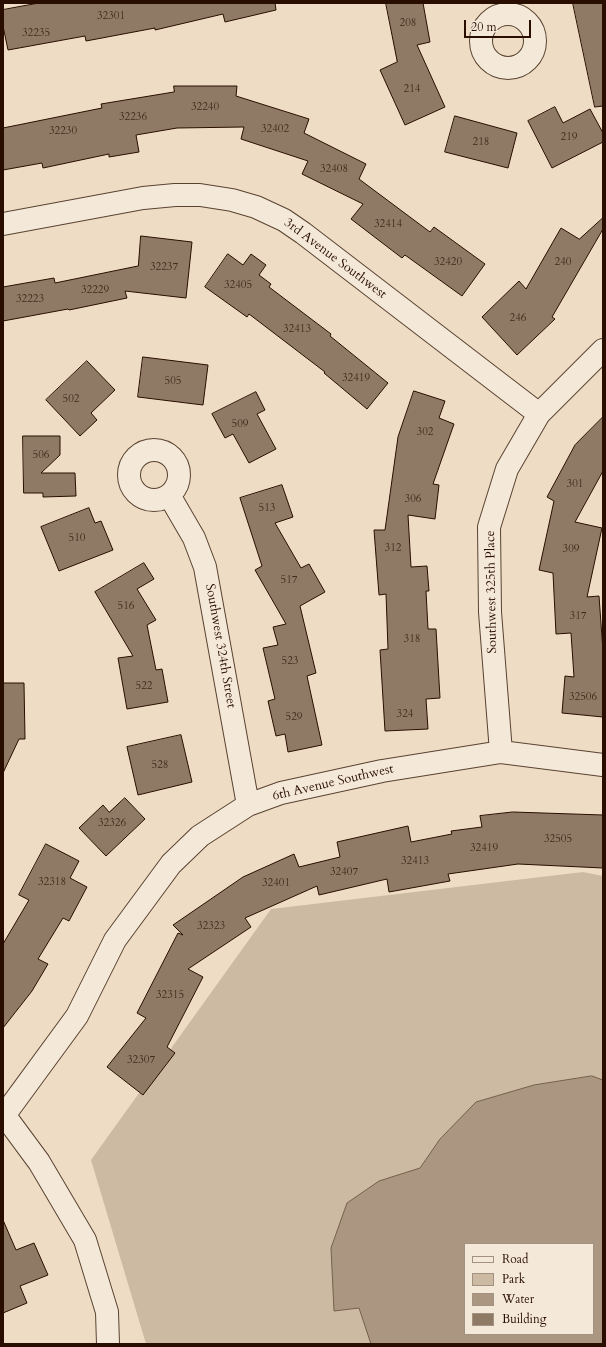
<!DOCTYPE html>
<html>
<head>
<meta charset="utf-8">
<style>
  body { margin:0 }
  #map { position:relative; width:606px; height:1347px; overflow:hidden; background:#eeddc4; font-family:Cardo,serif }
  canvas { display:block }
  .frame { position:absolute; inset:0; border:4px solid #290e00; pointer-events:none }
  .legend { position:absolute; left:464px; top:1243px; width:130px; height:92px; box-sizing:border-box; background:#f4e9d9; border:1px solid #a39182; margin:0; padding:5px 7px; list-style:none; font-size:12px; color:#290e00 }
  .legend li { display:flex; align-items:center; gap:8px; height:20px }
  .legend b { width:20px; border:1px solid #a39182 }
  .scale { position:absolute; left:464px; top:20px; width:67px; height:18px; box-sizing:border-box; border:2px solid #290e00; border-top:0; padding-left:5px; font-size:12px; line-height:14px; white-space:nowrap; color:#290e00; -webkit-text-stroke:3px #f4e9d9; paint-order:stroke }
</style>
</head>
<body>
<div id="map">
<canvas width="606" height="1347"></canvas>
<div class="frame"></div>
<ul class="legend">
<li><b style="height:5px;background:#f4e9d9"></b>Road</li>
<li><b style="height:11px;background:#cdbaa3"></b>Park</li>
<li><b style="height:11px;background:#ab9781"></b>Water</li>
<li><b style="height:11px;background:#8f7a66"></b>Building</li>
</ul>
<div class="scale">20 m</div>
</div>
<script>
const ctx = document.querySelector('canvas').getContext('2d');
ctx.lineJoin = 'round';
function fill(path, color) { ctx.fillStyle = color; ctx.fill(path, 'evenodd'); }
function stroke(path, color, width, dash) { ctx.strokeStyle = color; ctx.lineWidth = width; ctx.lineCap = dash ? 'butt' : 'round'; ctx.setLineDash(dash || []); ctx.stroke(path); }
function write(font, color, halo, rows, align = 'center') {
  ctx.font = font + ' Cardo,serif'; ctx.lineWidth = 3.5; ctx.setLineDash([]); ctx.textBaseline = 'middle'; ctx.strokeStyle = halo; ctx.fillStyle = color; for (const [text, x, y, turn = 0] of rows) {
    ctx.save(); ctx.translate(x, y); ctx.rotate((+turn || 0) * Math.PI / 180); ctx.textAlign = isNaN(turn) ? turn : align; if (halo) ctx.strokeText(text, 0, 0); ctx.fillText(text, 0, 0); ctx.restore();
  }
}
fill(new Path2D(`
  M 583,872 L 603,876 L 603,1344 L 146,1344 L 91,1160 L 271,909 ZM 465,1244 L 593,1244 L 593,1334 L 465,1334 Z`), '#cdbaa3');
const water = new Path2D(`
  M 592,1076 L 603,1080 L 603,1344 L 371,1344 L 359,1308 L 334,1311 L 331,1248 L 347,1203 L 379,1181 L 420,1168 L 440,1139 L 476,1102 L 534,1085 ZM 465,1244 L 593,1244 L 593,1334 L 465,1334 Z`);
fill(water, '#ab9781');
stroke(water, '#77604d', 1);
const building = new Path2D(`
  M 39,3 L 275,3 L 276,10 L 225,22 L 223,14 L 155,30 L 155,28 L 86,41 L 85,36 L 8,50 L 3,26 L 3,10 Z
  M 386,3 L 423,3 L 430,42 L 417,45 L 445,107 L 405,125 L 380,70 L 397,62 Z
  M 573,3 L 603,3 L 603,106 L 595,107 Z
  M 174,86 L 237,86 L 236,96 L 309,119 L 304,133 L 366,164 L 359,179 L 430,232 L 434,227 L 485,264 L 462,296 L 405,255 L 402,258 L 351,219 L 363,204 L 302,174 L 308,161 L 241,139 L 244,127 L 177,128 L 136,135 L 139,152 L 109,157 L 109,154 L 43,168 L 42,163 L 3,170 L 3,128 L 102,108 L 101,104 L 174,92 Z
  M 555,107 L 563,123 L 590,109 L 603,133 L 603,142 L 552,168 L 528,121 Z
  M 455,116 L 517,133 L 508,168 L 445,152 Z
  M 603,218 L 603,229 L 552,317 L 555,319 L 517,355 L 482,317 L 519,281 L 526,289 L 561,228 L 579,239 Z
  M 141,236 L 192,242 L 186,298 L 125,291 L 127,298 L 69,310 L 68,309 L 3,321 L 3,287 L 54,278 L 55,283 L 138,266 Z
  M 228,254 L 243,265 L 251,254 L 266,265 L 259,275 L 271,284 L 269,287 L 331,334 L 330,336 L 388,383 L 367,409 L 324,373 L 325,372 L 249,314 L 247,317 L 205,287 Z
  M 143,357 L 208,365 L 203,405 L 138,397 Z
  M 87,361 L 115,390 L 91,413 L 97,420 L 80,436 L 46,400 Z
  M 414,391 L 445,401 L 439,418 L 454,424 L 433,484 L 439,485 L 435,519 L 408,515 L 411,567 L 427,566 L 429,591 L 426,591 L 428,629 L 436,629 L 440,698 L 426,699 L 428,729 L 385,731 L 380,650 L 388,649 L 386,594 L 379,595 L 374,530 L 385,530 L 398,437 Z
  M 256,392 L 265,410 L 257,414 L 276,449 L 249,463 L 233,434 L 225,438 L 212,414 Z
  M 603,417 L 603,471 L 575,522 L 602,528 L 587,597 L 599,596 L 603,651 L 603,717 L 562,713 L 565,676 L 574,677 L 571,633 L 556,634 L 553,573 L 539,570 L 554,501 L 547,497 L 575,445 Z
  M 23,436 L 60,436 L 60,455 L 41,473 L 75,473 L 76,496 L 43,497 L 43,493 L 24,493 Z
  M 282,485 L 293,517 L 275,523 L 301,568 L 309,564 L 325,592 L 300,606 L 316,673 L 307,676 L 322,745 L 288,752 L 285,734 L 276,736 L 268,701 L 275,699 L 263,648 L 278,645 L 273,627 L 286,624 L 255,570 L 262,566 L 240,498 Z
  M 89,508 L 95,523 L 101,521 L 113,550 L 59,571 L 41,527 Z
  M 144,563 L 154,579 L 137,589 L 156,620 L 147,625 L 156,670 L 162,669 L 168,702 L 127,709 L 118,658 L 133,656 L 95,592 Z
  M 3,683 L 24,683 L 25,739 L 19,739 L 3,773 Z
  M 181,735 L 192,782 L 138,795 L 127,747 Z
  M 125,798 L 145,819 L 106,856 L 79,828 L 103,805 L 109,812 Z
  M 513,812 L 603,815 L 603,868 L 518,864 L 448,874 L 450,881 L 389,892 L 387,879 L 319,895 L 317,886 L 245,918 L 251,927 L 188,969 L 203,977 L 167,1047 L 175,1053 L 143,1095 L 107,1067 L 146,1018 L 137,1013 L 178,933 L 183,935 L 173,925 L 243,877 L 294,854 L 299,867 L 340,857 L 337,842 L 408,826 L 411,842 L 452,834 L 451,831 L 482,827 L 480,816 Z
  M 46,844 L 79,861 L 70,878 L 87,887 L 69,921 L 63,918 L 38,959 L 48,964 L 32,991 L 3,1028 L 3,944 L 29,900 L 19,895 Z
  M 3,1220 L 16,1250 L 34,1243 L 48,1275 L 20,1286 L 27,1303 L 3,1313 Z`);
fill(building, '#8f7a66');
stroke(building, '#290e00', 1);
const street = new Path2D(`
  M481 41a27 27 0 1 1 54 0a27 27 0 1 1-54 0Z
  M 3,224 L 143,198 L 175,195 L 200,195 L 232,200 L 256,207 L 284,220 L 303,233 L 539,414
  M129 475a25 25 0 1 1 50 0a25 25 0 1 1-50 0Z
  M 169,495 L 194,538 L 205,567 L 248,805
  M 501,752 L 490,612 L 489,527 L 507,469 L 539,414 L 603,350
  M 5,1116 L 39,1162 L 85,1240 L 107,1312 L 108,1344
  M 3,1117 L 77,1016 L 115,940 L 171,864 L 200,836 L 248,805 L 281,793 L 382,771 L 501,752 L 603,765`);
stroke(street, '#5a4231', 24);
stroke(street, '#f4e9d9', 22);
write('11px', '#42291a', null, [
  ["32301",111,16],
  ["208",408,23],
  ["32235",36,33],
  ["214",412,89],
  ["32240",205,107],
  ["32236",133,117],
  ["32402",275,129],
  ["32230",63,131],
  ["219",569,137],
  ["218",481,142],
  ["32408",334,169],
  ["32414",388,224],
  ["32420",448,262],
  ["240",563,262],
  ["32237",164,267],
  ["32405",238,285],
  ["32229",95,290],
  ["32223",30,299],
  ["246",518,318],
  ["32413",297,329],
  ["32419",356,378],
  ["505",173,381],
  ["502",71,399],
  ["509",240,424],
  ["302",425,432],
  ["506",41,455],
  ["301",575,484],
  ["306",413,499],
  ["513",267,508],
  ["510",77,538],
  ["312",393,548],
  ["309",571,549],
  ["517",289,580],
  ["516",126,606],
  ["317",578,616],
  ["318",412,639],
  ["523",290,661],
  ["522",144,686],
  ["32506",583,697],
  ["324",405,714],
  ["529",294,717],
  ["528",160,765],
  ["32326",112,823],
  ["32505",558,839],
  ["32419",484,848],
  ["32413",415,861],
  ["32407",344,872],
  ["32318",52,882],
  ["32401",276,883],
  ["32323",211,926],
  ["32315",170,995],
  ["32307",141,1060]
]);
write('13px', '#290e00', '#f4e9d9', [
  ["3rd Avenue Southwest",335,259,37],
  ["Southwest 325th Place",492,592,-91],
  ["Southwest 324th Street",220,646,80],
  ["6th Avenue Southwest",333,783,-13]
]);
</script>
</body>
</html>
